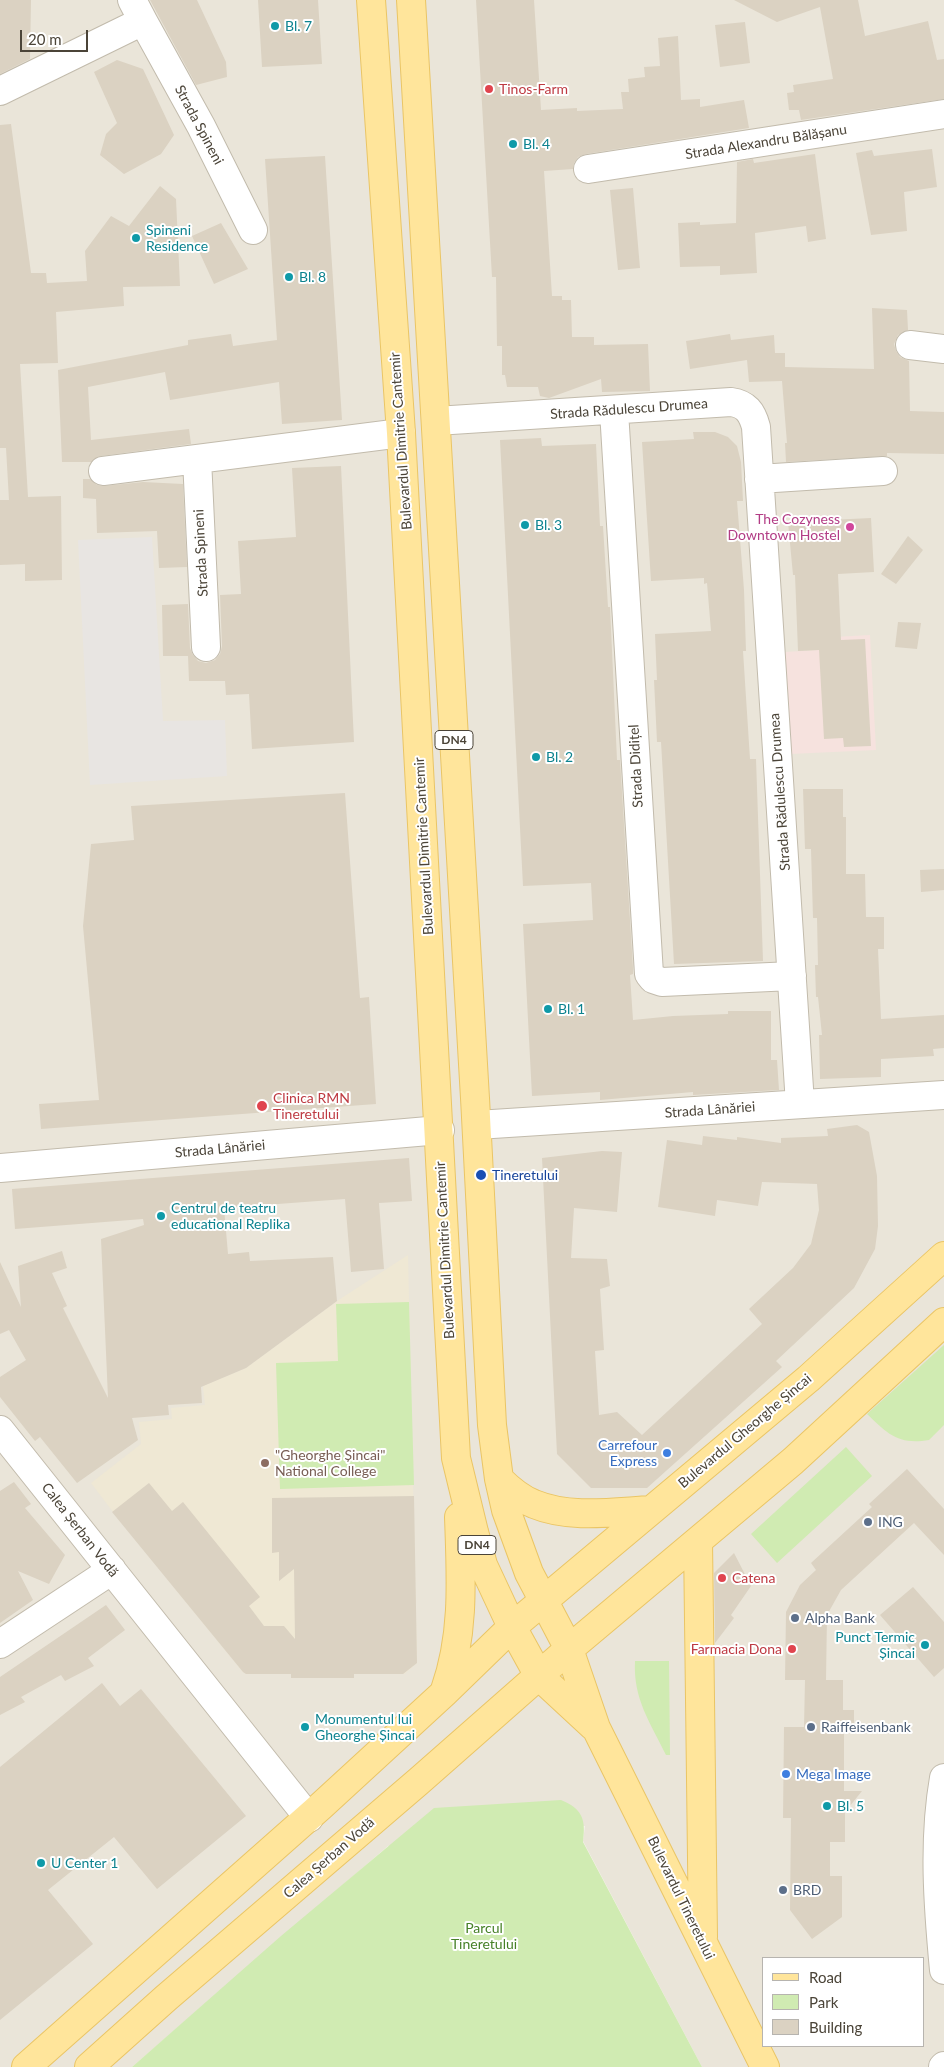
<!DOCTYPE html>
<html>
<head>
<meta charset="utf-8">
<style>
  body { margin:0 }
  #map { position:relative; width:944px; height:2067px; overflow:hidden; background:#f6f3eb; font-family:Lato,sans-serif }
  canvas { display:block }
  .legend { position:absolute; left:762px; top:1957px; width:162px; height:90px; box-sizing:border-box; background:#fff; border:1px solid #b7b4af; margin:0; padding:6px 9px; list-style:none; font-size:15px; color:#4b4438 }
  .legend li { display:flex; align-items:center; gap:10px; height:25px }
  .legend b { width:25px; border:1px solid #b7b4af }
  .scale { position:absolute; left:20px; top:30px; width:68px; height:22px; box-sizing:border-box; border:2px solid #4b4438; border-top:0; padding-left:6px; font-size:15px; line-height:18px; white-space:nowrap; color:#4b4438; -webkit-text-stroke:4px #fff; paint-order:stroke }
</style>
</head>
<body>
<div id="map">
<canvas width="944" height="2067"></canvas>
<ul class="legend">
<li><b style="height:6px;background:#ffe59b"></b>Road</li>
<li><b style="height:14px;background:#d0ebb2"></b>Park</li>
<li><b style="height:14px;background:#dbd2c2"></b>Building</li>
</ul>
<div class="scale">20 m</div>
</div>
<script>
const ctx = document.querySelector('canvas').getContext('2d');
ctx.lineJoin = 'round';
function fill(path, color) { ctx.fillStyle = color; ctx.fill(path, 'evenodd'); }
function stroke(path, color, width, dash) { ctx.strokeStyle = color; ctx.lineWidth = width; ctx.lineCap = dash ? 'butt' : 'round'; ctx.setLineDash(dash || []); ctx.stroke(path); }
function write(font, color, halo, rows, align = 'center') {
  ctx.font = font + ' Lato,sans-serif'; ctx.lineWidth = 4; ctx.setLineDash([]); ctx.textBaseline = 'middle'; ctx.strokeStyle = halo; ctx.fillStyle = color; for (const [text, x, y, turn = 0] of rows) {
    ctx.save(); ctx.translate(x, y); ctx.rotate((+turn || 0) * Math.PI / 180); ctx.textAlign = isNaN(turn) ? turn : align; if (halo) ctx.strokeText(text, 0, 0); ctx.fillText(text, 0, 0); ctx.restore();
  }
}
fill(new Path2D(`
  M 0,0 L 944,0 L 944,2067 L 702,2067 L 583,1841 L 585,1826 L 388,1846 L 132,2067 L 0,2067 ZM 763,1958 L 923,1958 L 923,2046 L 763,2046 Z`), '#eae5d9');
fill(new Path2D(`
  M 408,1255 L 417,1663 L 404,1674 L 247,1674 L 243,1672 L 113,1512 L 91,1483 L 141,1444 L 139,1422 L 172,1419 L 171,1408 L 205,1405 L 203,1386 L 246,1368 L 337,1301 Z`), '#efe8d4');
fill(new Path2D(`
  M 870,635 L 876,750 L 790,754 L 785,652 L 834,649 L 834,637 Z`), '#f6e2de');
fill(new Path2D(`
  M 409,1302 L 414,1485 L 280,1489 L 276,1363 L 338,1361 L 336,1304 Z
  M 944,1345 L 944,1425 L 929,1440 C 898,1445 888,1434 867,1414 Z
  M 846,1447 L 872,1476 L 777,1563 L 751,1534 Z
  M 635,1661 L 669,1661 L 670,1755 L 666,1755 C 650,1722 633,1699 635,1661 Z
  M 561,1800 C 583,1809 586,1820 583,1842 L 702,2067 L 132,2067 L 281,1936 L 434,1808 Z`), '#d0ebb2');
fill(new Path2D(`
  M 152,537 L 163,721 L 225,720 L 227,776 L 90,785 L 78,540 Z`), '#e8e5e2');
fill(new Path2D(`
  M 0,0 L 31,0 L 30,59 L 0,74 Z
  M 150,0 L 197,0 L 226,62 L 227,77 L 196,85 Z
  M 258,0 L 318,0 L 322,64 L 262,67 Z
  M 476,0 L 534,0 L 541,110 L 577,108 L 577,111 L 623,109 L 621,92 L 629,92 L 628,79 L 645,77 L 644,67 L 660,66 L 658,38 L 678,36 L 681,100 L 700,99 L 700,107 L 744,100 L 749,128 L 586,154 L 578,157 L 574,163 L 573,169 L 544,171 L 552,296 L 562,296 L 562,300 L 571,300 L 572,337 L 594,337 L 594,345 L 648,344 L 650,391 L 602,392 L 601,379 L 549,398 L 540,396 L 538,387 L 507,387 L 505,375 L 502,375 L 502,346 L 497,346 L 496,277 L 492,277 Z
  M 734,0 L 858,0 L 865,36 L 928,21 L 937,60 L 944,59 L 944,99 L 801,120 L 799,110 L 789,110 L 787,93 L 794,92 L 793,85 L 833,79 L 820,7 L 777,22 Z
  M 745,22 L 750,63 L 720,67 L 715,25 Z
  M 117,60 L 143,69 L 174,135 L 161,154 L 124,174 L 100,155 L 106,134 L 117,123 L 94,72 Z
  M 11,124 L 31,273 L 46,273 L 47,283 L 87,281 L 85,251 L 111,216 L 129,226 L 160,186 L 176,199 L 180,286 L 123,287 L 124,306 L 56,312 L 58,363 L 20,364 L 28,497 L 61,496 L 62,580 L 25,581 L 25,564 L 0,565 L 0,500 L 9,500 L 6,448 L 0,448 L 0,125 Z
  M 932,149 L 937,187 L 904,192 L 907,231 L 871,235 L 856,153 L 872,150 L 874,156 Z
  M 815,154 L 826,239 L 808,242 L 806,226 L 755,233 L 757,273 L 720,275 L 720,266 L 680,267 L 678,223 L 700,222 L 700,225 L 736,223 L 737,162 L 753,159 L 754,163 Z
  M 325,156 L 342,420 L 282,424 L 279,382 L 170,400 L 165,372 L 88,387 L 91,440 L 189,429 L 191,444 L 101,456 L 91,462 L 62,462 L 58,370 L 188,345 L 188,340 L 231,334 L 233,346 L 277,340 L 265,159 Z
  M 633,188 L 640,268 L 618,270 L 610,190 Z
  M 221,223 L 248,269 L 214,284 L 192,236 Z
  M 872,308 L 907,310 L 908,330 L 898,335 L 894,344 L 896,351 L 900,357 L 909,361 L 910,411 L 944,412 L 944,454 L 887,453 L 887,456 L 786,462 L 785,443 L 787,443 L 782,381 L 749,382 L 747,360 L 690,369 L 686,341 L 730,334 L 731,340 L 774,335 L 775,353 L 785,353 L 785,367 L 874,369 Z
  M 693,432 L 715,432 L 728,437 L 737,446 L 741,462 L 743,501 L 737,501 L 744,590 L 746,651 L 743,651 L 750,759 L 756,759 L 763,961 L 674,964 L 661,742 L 657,742 L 654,680 L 657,680 L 655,634 L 711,631 L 707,583 L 704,584 L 704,578 L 651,581 L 642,442 L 694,439 Z
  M 541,438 L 542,446 L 596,444 L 600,526 L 603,526 L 608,607 L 610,607 L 617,760 L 620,760 L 633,968 L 633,974 L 630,975 L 633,1020 L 673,1016 L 728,1014 L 728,1011 L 771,1011 L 771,1060 L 777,1060 L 779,1090 L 693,1095 L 693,1092 L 600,1100 L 600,1092 L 532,1096 L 523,924 L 593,920 L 591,883 L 523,886 L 500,440 Z
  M 341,466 L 354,742 L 252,749 L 249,694 L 226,695 L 225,681 L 189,681 L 188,656 L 163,656 L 162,605 L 188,604 L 190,648 L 193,655 L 198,661 L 206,663 L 215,660 L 220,654 L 222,646 L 220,595 L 241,594 L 238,541 L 296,537 L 292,468 Z
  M 83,479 L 90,479 L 97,485 L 104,486 L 143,482 L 183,484 L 187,567 L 159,568 L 157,531 L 97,533 L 96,499 L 83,498 Z
  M 871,518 L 874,572 L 838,574 L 841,640 L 865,639 L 871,746 L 844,747 L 843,738 L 824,739 L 819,650 L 798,651 L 795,575 L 793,575 L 788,522 Z
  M 908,536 L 923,550 L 896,584 L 881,574 Z
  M 898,622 L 921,623 L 917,649 L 895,647 Z
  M 803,789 L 843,789 L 843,817 L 846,817 L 846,874 L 865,874 L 866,917 L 884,917 L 884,949 L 878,949 L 881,1019 L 944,1015 L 944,1048 L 933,1049 L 934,1056 L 881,1059 L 881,1077 L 820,1079 L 819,1035 L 822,1035 L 818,997 L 816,997 L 815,965 L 818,965 L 817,918 L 813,918 L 811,849 L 805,849 Z
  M 345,793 L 360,998 L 369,997 L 376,1104 L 41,1129 L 39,1104 L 99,1100 L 83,926 L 91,844 L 134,840 L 131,806 Z
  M 944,869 L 944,890 L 921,892 L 920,870 Z
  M 857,1125 L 869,1132 L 877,1176 L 878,1226 L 875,1249 L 854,1288 L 776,1361 L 782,1367 L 647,1488 L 591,1488 L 557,1454 L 542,1158 L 602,1151 L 622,1152 L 617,1212 L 574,1208 L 571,1258 L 607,1259 L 610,1286 L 600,1289 L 604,1350 L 595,1351 L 599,1415 L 617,1412 L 642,1435 L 762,1324 L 749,1309 L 793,1268 L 811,1244 L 819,1210 L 817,1184 L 762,1182 L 758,1206 L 717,1200 L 715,1216 L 658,1207 L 667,1140 L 702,1145 L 703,1136 L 737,1140 L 737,1137 L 781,1143 L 781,1138 L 828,1136 L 827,1129 Z
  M 409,1158 L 412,1201 L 379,1203 L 384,1269 L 351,1272 L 345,1199 L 224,1208 L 228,1254 L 249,1252 L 250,1261 L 333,1257 L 337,1301 L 246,1368 L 201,1387 L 202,1403 L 168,1405 L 169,1415 L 132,1418 L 138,1440 L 77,1483 L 40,1437 L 35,1441 L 0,1397 L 0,1377 L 26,1360 L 9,1330 L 0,1334 L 0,1262 L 21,1307 L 18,1266 L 62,1251 L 67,1268 L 52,1273 L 67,1306 L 63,1308 L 108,1398 L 101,1239 L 144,1225 L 143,1219 L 15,1229 L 12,1189 Z
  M 907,1469 L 944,1509 L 944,1555 L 914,1523 L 841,1590 L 827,1615 L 826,1680 L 843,1680 L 843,1710 L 854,1710 L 854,1731 L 844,1731 L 844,1791 L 862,1791 L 845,1812 L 845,1842 L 830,1842 L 830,1876 L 842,1876 L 842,1917 L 812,1939 L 790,1910 L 791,1818 L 783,1818 L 784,1727 L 804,1727 L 805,1680 L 785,1680 L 786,1612 L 800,1585 L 816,1570 L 811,1563 L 872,1507 L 869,1504 Z
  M 14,1482 L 31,1504 L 25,1508 L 65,1555 L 49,1584 L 18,1571 L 33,1600 L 0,1623 L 0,1491 Z
  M 149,1483 L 172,1511 L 183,1502 L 260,1597 L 249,1606 L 264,1626 L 284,1626 L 295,1639 L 294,1569 L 279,1581 L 279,1552 L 272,1553 L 272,1498 L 414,1496 L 417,1663 L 403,1674 L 354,1674 L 354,1678 L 291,1678 L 291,1674 L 246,1674 L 243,1672 L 112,1512 Z
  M 734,1553 L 751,1586 L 731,1615 L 734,1618 L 715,1643 L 714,1573 Z
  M 913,1587 L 944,1622 L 944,1668 L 934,1677 L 880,1615 Z
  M 106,1605 L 125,1630 L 88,1658 L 94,1666 L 65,1681 L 61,1675 L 21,1697 L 25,1702 L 0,1715 L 0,1677 Z
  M 102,1683 L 120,1706 L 141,1689 L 246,1816 L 157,1889 L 114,1837 L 48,1890 L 93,1944 L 0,2020 L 0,1767 Z`), '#dbd2c2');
const minor = new Path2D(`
  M 143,21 L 201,126 L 253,230
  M 0,91 L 143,21 L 132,0
  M 588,169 L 944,114
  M 910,345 L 944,349
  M 614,411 L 649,974 L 653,979 L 662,982 L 792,976
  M 436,421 L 731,402 C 746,404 752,412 756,427 L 800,1104
  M 197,459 L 206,647
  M 103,471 L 401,433
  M 759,479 L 883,471
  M 477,1125 L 944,1095
  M 0,1168 L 440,1130
  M 0,1430 L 309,1818
  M 0,1644 L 112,1570
  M 944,1778 C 933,1841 938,1906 944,1970
  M 943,2067 L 944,2066`);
const major = new Path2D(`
  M 371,0 L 401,433 L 456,1458 L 474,1532 L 483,1565 L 512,1627 L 539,1676 L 593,1726
  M 411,0 L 475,1098 L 492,1425 L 499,1479 L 506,1510 L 529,1573 L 569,1649 L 596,1728 L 765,2067
  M 499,1479 C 509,1489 521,1499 534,1504 C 570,1519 613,1512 651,1510
  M 698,1541 L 703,1937
  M 445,1690 C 465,1634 461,1576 459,1517
  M 26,2067 L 321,1806 L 444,1693 L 512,1627 L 808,1379 L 944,1256
  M 89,2067 L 166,1998 L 419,1781 L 569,1649 L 793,1461 L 944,1322`);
stroke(minor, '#c2bbac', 30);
stroke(major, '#eac565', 30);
stroke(minor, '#fff', 28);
stroke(major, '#ffe59b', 28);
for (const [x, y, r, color] of [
  [275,26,5,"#0f9aa8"],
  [489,89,5,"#e0444e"],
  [513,144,5,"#0f9aa8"],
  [136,238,5,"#0f9aa8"],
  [289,277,5,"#0f9aa8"],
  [525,525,5,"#0f9aa8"],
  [850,527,5,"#d1479c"],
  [536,757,5,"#0f9aa8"],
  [548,1009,5,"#0f9aa8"],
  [262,1106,6,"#e0444e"],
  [481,1175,6,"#1a4fb4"],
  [161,1216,5,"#0f9aa8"],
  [667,1453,5,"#3f7fe0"],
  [265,1463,5,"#8d6e63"],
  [868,1522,5,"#5c6f8a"],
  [722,1578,5,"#e0444e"],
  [795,1618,5,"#5c6f8a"],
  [925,1645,5,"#0f9aa8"],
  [792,1649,5,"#e0444e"],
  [305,1727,5,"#0f9aa8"],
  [811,1727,5,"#5c6f8a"],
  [786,1774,5,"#3f7fe0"],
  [827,1806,5,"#0f9aa8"],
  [41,1863,5,"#0f9aa8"],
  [783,1890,5,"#5c6f8a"]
]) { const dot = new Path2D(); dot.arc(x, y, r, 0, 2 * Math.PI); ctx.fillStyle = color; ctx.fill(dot); stroke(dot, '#fff', 2); }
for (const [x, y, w] of [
  [454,740,38],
  [477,1545,38]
]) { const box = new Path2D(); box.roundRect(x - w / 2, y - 9.5, w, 19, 4); ctx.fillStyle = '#fff'; ctx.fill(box); stroke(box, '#4b4438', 1); }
write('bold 12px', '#4b4438', null, [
  ["DN4",454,740],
  ["DN4",477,1545]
]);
write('14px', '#0d838f', '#fff', [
  ["Bl. 7",285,26],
  ["Bl. 4",523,144],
  ["Spineni",146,230],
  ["Residence",146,246],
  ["Bl. 8",299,277],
  ["Bl. 3",535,525],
  ["Bl. 2",546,757],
  ["Bl. 1",558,1009],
  ["Centrul de teatru",171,1208],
  ["educational Replika",171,1224],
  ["Punct Termic",915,1637,"right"],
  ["Șincai",915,1653,"right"],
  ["Monumentul lui",315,1719],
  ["Gheorghe Șincai",315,1735],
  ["Bl. 5",837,1806],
  ["U Center 1",51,1863]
], 'left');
write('14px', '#be3a42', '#fff', [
  ["Tinos-Farm",499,89],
  ["Clinica RMN",273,1098],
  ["Tineretului",273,1114],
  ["Catena",732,1578],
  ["Farmacia Dona",782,1649,"right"]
], 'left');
write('14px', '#4b4438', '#fff', [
  ["Strada Spineni",199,125,62],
  ["Strada Alexandru Bălășanu",766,142,-9],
  ["Strada Rădulescu Drumea",629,409,-4],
  ["Bulevardul Dimitrie Cantemir",401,441,-94],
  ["Strada Spineni",201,553,-93],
  ["Strada Didițel",636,766,-93],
  ["Strada Rădulescu Drumea",780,792,-94],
  ["Bulevardul Dimitrie Cantemir",424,846,-93],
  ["Strada Lânăriei",710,1110,-4],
  ["Strada Lânăriei",220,1149,-5],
  ["Bulevardul Dimitrie Cantemir",445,1250,-93],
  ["Bulevardul Gheorghe Șincai",745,1431,-40],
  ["Calea Șerban Vodă",80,1530,52],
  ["Calea Șerban Vodă",329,1858,-41],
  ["Bulevardul Tineretului",681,1898,64]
]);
write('14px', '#b23c85', '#fff', [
  ["The Cozyness",840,519],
  ["Downtown Hostel",840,535]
], 'right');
write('14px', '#164399', '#fff', [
  ["Tineretului",492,1175]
], 'left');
write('14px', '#366cbe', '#fff', [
  ["Carrefour",657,1445],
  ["Express",657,1461],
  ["Mega Image",796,1774,"left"]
], 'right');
write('14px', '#785e54', '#fff', [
  ["\"Gheorghe Șincai\"",275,1455],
  ["National College",275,1471]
], 'left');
write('14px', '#4e5e75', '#fff', [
  ["ING",878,1522],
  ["Alpha Bank",805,1618],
  ["Raiffeisenbank",821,1727],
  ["BRD",793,1890]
], 'left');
write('14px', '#468127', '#fff', [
  ["Parcul",484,1928],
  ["Tineretului",484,1944]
]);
</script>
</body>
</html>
